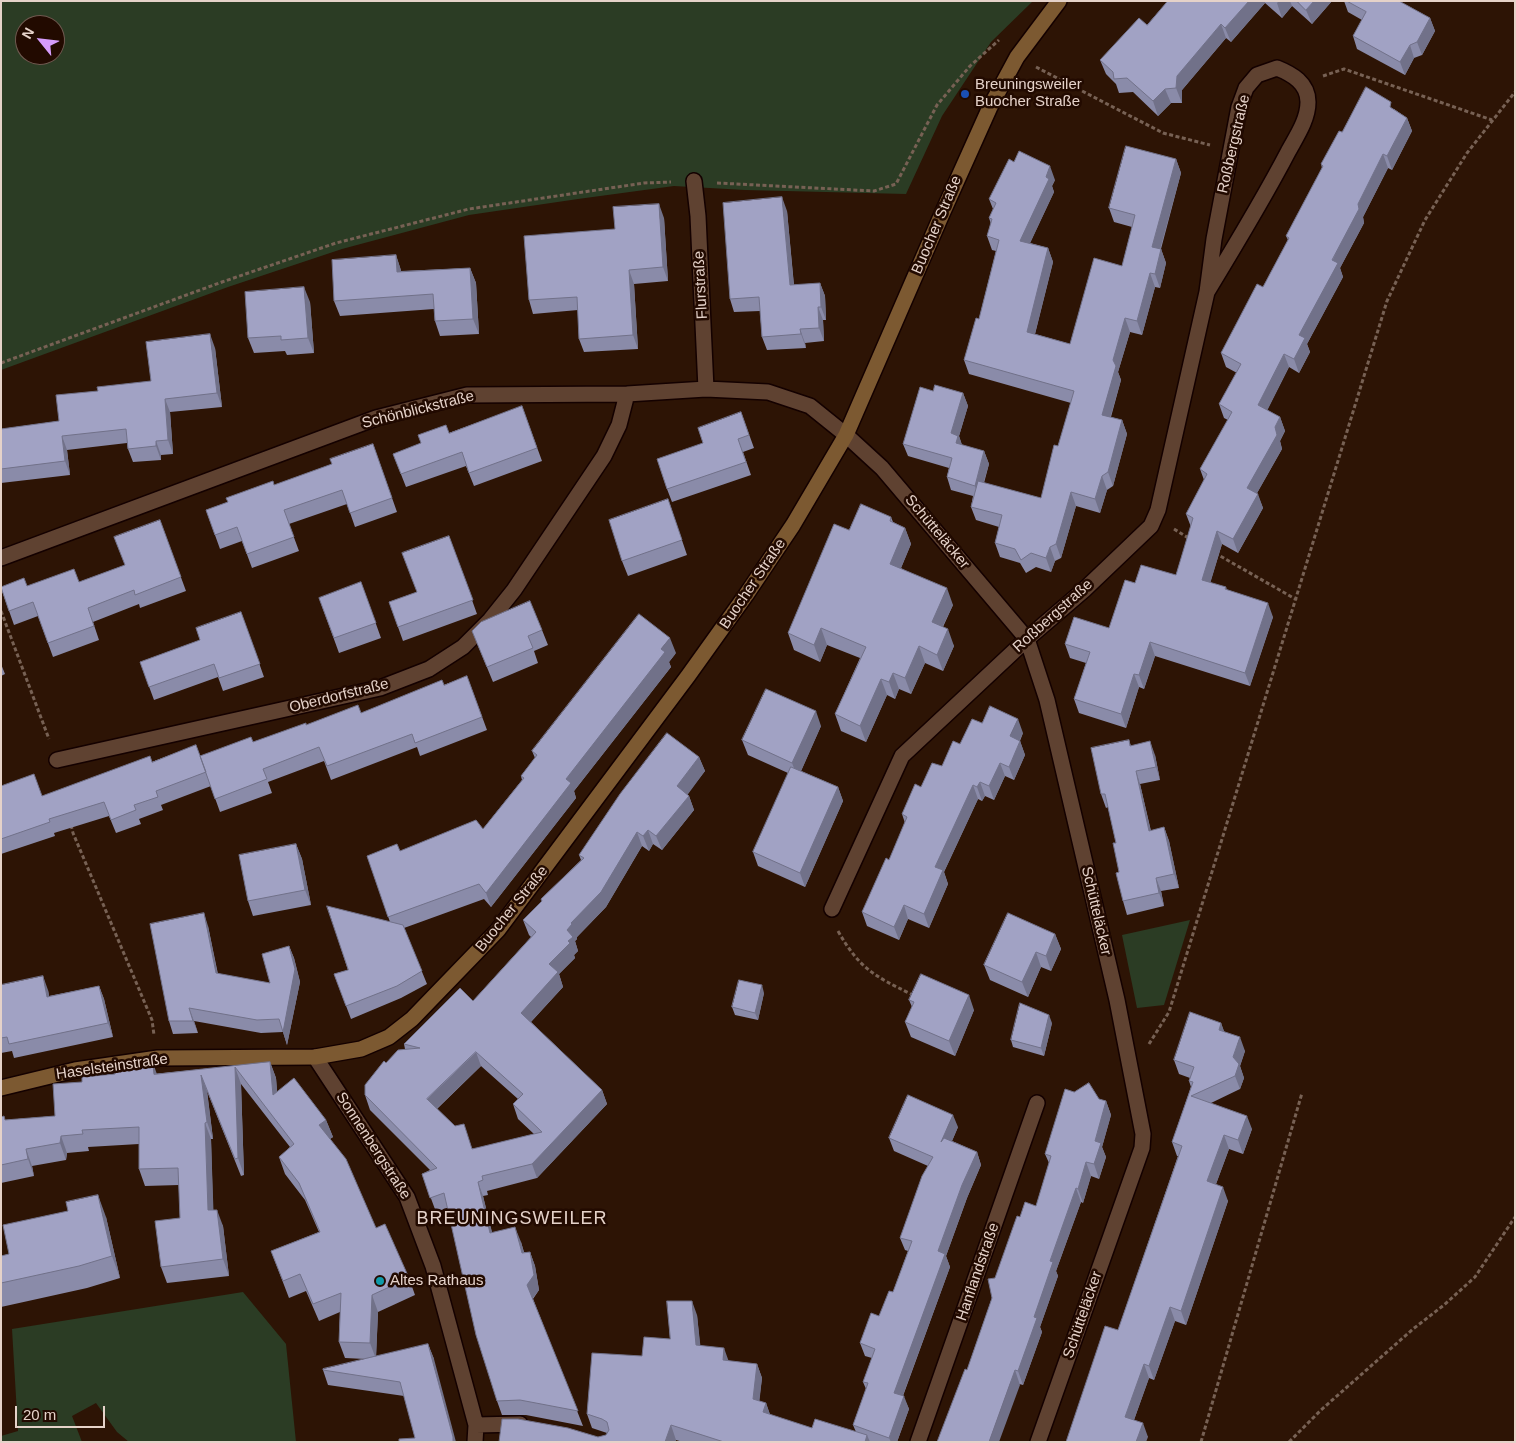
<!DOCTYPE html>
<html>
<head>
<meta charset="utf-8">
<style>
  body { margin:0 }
  #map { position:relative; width:1516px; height:1443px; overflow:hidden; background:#2d1405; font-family:Helvetica,sans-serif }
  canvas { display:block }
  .frame { position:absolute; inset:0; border:2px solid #e5d2c9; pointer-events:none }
  .north { position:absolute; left:15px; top:15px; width:50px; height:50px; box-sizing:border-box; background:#220a00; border:1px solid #705a50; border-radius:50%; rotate:299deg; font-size:14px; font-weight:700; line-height:20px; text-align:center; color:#e5d2c9 }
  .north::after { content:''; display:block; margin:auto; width:18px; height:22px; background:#d59cfb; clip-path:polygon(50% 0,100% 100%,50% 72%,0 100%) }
  .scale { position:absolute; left:15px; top:1406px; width:90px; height:22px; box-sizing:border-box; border:2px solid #e5d2c9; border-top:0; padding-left:6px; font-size:15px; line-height:18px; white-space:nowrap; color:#e5d2c9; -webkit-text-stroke:4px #220a00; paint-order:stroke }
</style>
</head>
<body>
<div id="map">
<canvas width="1516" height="1443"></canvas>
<div class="frame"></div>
<div class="north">N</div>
<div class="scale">20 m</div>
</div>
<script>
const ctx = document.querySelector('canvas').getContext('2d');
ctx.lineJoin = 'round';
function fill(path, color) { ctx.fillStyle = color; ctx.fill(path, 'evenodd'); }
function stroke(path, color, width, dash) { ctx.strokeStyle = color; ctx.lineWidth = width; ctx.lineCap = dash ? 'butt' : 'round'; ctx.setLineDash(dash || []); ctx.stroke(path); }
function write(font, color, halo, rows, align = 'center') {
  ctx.font = font + ' Helvetica,sans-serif'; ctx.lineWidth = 5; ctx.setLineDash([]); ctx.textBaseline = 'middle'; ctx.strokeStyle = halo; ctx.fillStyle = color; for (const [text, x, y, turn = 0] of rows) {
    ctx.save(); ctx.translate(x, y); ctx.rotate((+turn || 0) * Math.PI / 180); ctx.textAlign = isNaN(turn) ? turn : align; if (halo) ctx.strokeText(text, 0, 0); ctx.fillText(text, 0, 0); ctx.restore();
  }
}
fill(new Path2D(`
  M 1,1 L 1033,1 L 991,42 L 942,116 L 906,194 L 745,190 L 674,186 L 578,199 L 469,215 L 342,249 L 228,287 L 1,370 ZM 25,25 L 55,25 L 55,55 L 25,55 Z
  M 1190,920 L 1164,1005 L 1137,1008 L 1122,935 Z
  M 243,1292 L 286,1344 L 296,1442 L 129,1442 L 117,1432 L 96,1403 L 72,1416 L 82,1442 L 1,1442 L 1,1436 L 18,1431 L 12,1329 Z`), '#2b3c24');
const street = new Path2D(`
  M 1277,68 C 1292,74 1308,83 1308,102 C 1308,120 1296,137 1288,152 C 1263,200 1235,246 1207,292 L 1214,239 L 1239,107 L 1246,88 L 1257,75 Z
  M 694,181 L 698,216 L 706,389
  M 1,558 L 376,418 L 467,395 L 627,394 L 706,389 L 768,392 L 810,406 L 846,435 L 882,468 L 1027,639 L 1047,700 L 1117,1000 L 1143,1134 L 1142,1148 L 1038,1442
  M 57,760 L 380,688 L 429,669 L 463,647 L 490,620 L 514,590 L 604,456 L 619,425 L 627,394
  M 832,909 L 902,756 L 1027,639 L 1084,590 L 1151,526 L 1158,510 L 1207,292
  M 315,1057 L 407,1197 L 433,1266 L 476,1425 L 475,1442
  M 476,1425 L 520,1424
  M 918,1442 L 1037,1103`);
const secondary = new Path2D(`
  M 1,1088 L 75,1070 L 158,1058 L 315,1057 L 361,1049 L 389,1037 L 412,1019 L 498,930 L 688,676 L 746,595 L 793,525 L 846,435 L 942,214 L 990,107 L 1017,57 L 1059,1`);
stroke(street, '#140100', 18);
stroke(secondary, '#140100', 18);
stroke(new Path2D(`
  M 1036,67 L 1163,133 L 1210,145
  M 1323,76 L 1344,69 L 1492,120
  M 717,183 L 874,191 L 896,184 L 937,105 L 970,66 L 999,40
  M 1,363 L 222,282 L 336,243 L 469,209 L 644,183 L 671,182
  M 1174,529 L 1190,539
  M 1215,553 L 1297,600
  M 1,611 L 49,739
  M 71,825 L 73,833 L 152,1020 L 154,1035
  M 838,931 C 859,968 874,976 911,994
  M 1149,1044 L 1169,1012 L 1387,301 L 1425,220 L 1467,153 L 1515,92
  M 1201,1442 L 1302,1093
  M 1289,1442 L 1321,1410 L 1413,1329 L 1444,1305 L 1475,1277 L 1515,1217`), '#776154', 3, [4, 2.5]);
stroke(street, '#5f4231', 15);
stroke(secondary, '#7c5931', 15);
fill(new Path2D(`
  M 1168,1 L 1332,1 L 1312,24 L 1292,6 L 1282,18 L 1265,3 L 1231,42 L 1226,38 L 1182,90 L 1182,103 L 1171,103 L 1158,116 L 1133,92 L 1119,93 L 1116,84 L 1106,74 L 1100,60 L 1147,25 Z
  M 1344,1 L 1399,1 L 1430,18 L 1435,31 L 1422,55 L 1414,58 L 1405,75 L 1357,49 L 1353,36 L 1362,20 L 1348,12 Z
  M 1394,109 L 1407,118 L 1412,131 L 1392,170 L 1388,168 L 1363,217 L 1364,223 L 1340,268 L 1343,277 L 1307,344 L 1310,352 L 1299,373 L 1289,367 L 1267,410 L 1280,417 L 1285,431 L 1280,441 L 1282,449 L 1257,493 L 1263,508 L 1238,553 L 1222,544 L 1210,583 L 1226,587 L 1227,590 L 1273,617 L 1250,686 L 1155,656 L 1144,689 L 1139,687 L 1126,728 L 1079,713 L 1074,699 L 1086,663 L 1070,658 L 1065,644 L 1109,628 L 1135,583 L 1176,575 L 1191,527 L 1186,514 L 1204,480 L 1200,469 L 1228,420 L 1224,418 L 1219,404 L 1237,373 L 1226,367 L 1221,353 L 1263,287 L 1288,240 L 1286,236 L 1322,168 L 1321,164 L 1342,132 Z
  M 1176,159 L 1181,173 L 1161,249 L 1166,263 L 1160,288 L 1155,287 L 1142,335 L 1130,332 L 1118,372 L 1121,380 L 1111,417 L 1122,420 L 1127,434 L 1113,486 L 1107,490 L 1100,513 L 1076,506 L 1061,558 L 1055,561 L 1051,572 L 1036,567 L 1026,573 L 1020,563 L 1000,557 L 995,543 L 999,527 L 976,520 L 971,507 L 973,496 L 951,490 L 947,477 L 949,468 L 908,456 L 903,444 L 933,391 L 963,393 L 968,406 L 959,436 L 962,445 L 984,451 L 989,464 L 984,483 L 1041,498 L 1058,446 L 1071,403 L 969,374 L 964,360 L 979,319 L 996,251 L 992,250 L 987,236 L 991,224 L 989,218 L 993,209 L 989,199 L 1055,180 L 1052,186 L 1054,192 L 1030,243 L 1048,248 L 1053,262 L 1035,334 L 1070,344 L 1122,266 L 1132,227 L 1114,222 L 1109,208 Z
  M 787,211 L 794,285 L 820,283 L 825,296 L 826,320 L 823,320 L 824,341 L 805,343 L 806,348 L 767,350 L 762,337 L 760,311 L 734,312 L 730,299 Z
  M 664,218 L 668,281 L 634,284 L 638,349 L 584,352 L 579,339 L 578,310 L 533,314 L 529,300 L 615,229 Z
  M 396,255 L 401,271 L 470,268 L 476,283 L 479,334 L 440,336 L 435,321 L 434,309 L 340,316 L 334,301 Z
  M 310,302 L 314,353 L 287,355 L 285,351 L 254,353 L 248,338 Z
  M 215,348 L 222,407 L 170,412 L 173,454 L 161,455 L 161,460 L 133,462 L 128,449 L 127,443 L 67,450 L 70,475 L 1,483 L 1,429 L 59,421 L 98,391 L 151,381 Z
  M 522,406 L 542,461 L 474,486 L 466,466 L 406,487 L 393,454 Z
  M 741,412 L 754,448 L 743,452 L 751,475 L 672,502 L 667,489 L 703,443 Z
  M 373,444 L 397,512 L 355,527 L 347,504 L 289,524 L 299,551 L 252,568 L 242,541 L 220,549 L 206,510 L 332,464 Z
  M 668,499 L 687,555 L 628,576 L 622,561 Z
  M 891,517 L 893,522 L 905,528 L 911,544 L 901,568 L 953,605 L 943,627 L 954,646 L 943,671 L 925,663 L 911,694 L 899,689 L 895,699 L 887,695 L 866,742 L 841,731 L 835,714 L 860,658 L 827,645 L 820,662 L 794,650 L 788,633 L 849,530 Z
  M 160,520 L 186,591 L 140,608 L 139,604 L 93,622 L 99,640 L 53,657 L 38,616 L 14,625 L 1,588 L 79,582 L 125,565 Z
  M 449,536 L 477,614 L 403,641 L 389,602 L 417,592 Z
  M 361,582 L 381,638 L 339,653 L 319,598 Z
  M 241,612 L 264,677 L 223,691 L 218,677 L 154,700 L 140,662 L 200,640 Z
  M 542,630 L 548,645 L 534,651 L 538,663 L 493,682 L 472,631 Z
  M 676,653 L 669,662 L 671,667 L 574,791 L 576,798 L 491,907 L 484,899 L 404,928 L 427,984 L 401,998 L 351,1019 L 334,974 L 348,970 L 390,922 L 367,856 L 400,851 L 483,829 L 522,780 L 521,776 L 535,758 L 532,751 Z
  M 1,664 L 5,674 L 1,676 Z
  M 467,676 L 487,730 L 420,756 L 417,747 L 331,780 L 324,761 L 268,782 L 272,793 L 220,812 L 200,756 L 253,742 L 306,725 L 361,713 L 444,685 Z
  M 821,726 L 801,771 L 838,787 L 843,801 L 805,887 L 758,866 L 753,852 L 788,773 L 748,755 L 742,740 Z
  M 1023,733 L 1020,741 L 1025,755 L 1014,780 L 1005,776 L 994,800 L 985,796 L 982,801 L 978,799 L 944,872 L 948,884 L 929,928 L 908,919 L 899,940 L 867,926 L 862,912 L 889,860 L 905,823 L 902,814 L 921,787 L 942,766 L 960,744 Z
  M 1129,740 L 1131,746 L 1155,755 L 1160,780 L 1140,784 L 1151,831 L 1164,827 L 1169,841 L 1179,888 L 1161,891 L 1164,906 L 1127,915 L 1123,901 L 1116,843 L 1108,807 L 1106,808 L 1101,794 Z
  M 196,745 L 211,786 L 161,805 L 163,810 L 139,819 L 141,824 L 116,833 L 109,816 L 54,833 L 55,836 L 1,854 L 1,786 L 42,796 L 152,762 Z
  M 699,757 L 705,771 L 687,794 L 689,796 L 694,810 L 662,850 L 653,844 L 649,851 L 642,846 L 606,907 L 577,937 L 577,939 L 575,941 L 578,951 L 574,955 L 575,958 L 559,974 L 563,987 L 531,1022 L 602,1090 L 607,1104 L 537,1178 L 487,1191 L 488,1195 L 483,1196 L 492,1233 L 521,1242 L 524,1252 L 530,1252 L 535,1266 L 539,1290 L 533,1299 L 583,1426 L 526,1415 L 502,1415 L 497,1401 L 447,1208 L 436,1212 L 422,1174 L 430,1170 L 370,1110 L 365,1095 L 405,1049 L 404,1044 L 473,1001 L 531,937 L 529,935 L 523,920 L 542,901 L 541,899 L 581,860 L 579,855 ZM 481,1066 L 518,1099 L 513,1104 L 518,1119 L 534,1134 L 473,1149 L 437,1109 Z
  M 296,844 L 302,859 L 311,905 L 253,916 L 248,901 Z
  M 208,926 L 218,974 L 270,983 L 289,946 L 294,958 L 300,982 L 287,1045 L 283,1032 L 261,1033 L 194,1021 L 198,1033 L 173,1034 L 169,1021 Z
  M 1055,934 L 1061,949 L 1051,971 L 1041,967 L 1028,997 L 990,980 L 984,965 Z
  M 1,985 L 48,990 L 49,996 L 99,986 L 104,999 L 113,1037 L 14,1058 L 12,1051 L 1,1053 Z
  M 764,993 L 758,1020 L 735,1015 L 732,1007 Z
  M 909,1000 L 974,1010 L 955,1056 L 911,1037 L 905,1022 L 912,1007 Z
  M 1052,1023 L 1044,1056 L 1013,1047 L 1011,1040 Z
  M 1221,1023 L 1224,1032 L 1245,1051 L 1240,1066 L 1244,1078 L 1240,1089 L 1211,1103 L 1252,1129 L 1243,1154 L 1229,1149 L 1216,1184 L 1228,1201 L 1186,1325 L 1175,1321 L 1154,1380 L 1149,1378 L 1134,1420 L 1148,1437 L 1066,1442 L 1118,1330 L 1178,1156 L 1177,1156 L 1172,1142 L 1191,1087 L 1189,1081 L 1190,1078 L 1179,1074 L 1174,1060 Z
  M 270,1062 L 276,1078 L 277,1092 L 326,1120 L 333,1137 L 330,1139 L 376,1228 L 409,1278 L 415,1295 L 378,1312 L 376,1356 L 428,1344 L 434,1359 L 415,1438 L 404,1396 L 328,1385 L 323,1370 L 365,1359 L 345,1358 L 339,1342 L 340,1312 L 319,1321 L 306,1291 L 289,1298 L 271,1251 L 319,1232 L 305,1200 L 285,1174 L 279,1157 L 290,1147 L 241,1084 L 244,1175 L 241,1176 L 207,1091 L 213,1139 L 211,1139 L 213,1210 L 223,1226 L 229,1276 L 167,1283 L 161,1267 L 180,1218 L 179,1185 L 145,1186 L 139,1169 L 139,1144 L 88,1147 L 89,1151 L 67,1153 L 66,1160 L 32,1166 L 34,1176 L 1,1183 L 1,1117 L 5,1120 L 55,1116 L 82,1082 Z
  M 1099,1099 L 1106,1101 L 1111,1115 L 1102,1147 L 1106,1157 L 1099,1179 L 1091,1176 L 1083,1203 L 1081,1202 L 1056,1271 L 1058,1276 L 1040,1327 L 1042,1332 L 1023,1385 L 967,1370 L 992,1298 L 995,1278 L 1020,1217 L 1036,1206 L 1049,1163 L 1045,1154 Z
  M 958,1127 L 952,1141 L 977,1152 L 981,1165 L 967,1198 L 946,1256 L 950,1267 L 903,1396 L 909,1409 L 897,1442 L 683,1442 L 676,1440 L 675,1442 L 499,1442 L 598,1437 L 606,1435 L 607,1433 L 592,1428 L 587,1414 L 642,1356 L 670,1339 L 697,1315 L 700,1346 L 729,1361 L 757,1364 L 762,1378 L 759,1401 L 766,1403 L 770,1415 L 812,1428 L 856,1432 L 853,1425 L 866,1389 L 863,1382 L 872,1358 L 865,1356 L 860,1343 L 879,1316 L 893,1292 L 908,1251 L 905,1250 L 900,1238 L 928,1166 L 894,1151 L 889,1138 Z
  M 106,1217 L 120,1278 L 87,1288 L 1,1307 L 1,1256 L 9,1254 Z`), '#8a8ba9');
fill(new Path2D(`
  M 1249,1 L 1265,1 L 1265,3 L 1231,42 L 1225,28 Z
  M 1279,1 L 1290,1 L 1292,6 L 1282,18 L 1277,3 Z
  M 1314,1 L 1332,1 L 1312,24 L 1306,10 Z
  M 1430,18 L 1435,31 L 1422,55 L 1417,42 Z
  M 1221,24 L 1226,38 L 1182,90 L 1182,103 L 1176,88 L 1177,76 Z
  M 1410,45 L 1414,58 L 1405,75 L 1400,62 Z
  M 1165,89 L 1171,103 L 1158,116 L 1153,101 Z
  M 1407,118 L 1412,131 L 1392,170 L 1387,156 Z
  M 1383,154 L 1388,168 L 1363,217 L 1364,223 L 1340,268 L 1343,277 L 1307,344 L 1310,352 L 1299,373 L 1294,359 L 1299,335 L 1358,204 Z
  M 1176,159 L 1181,173 L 1157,261 L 1152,247 Z
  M 1050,166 L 1055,180 L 1052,186 L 1054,192 L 1025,254 L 1020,241 Z
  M 782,197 L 787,211 L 795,298 L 790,285 Z
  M 659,204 L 664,218 L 668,281 L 663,267 Z
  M 1048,248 L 1053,262 L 1032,346 L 1027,332 Z
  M 1161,249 L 1166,263 L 1160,288 L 1155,274 Z
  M 396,255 L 401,270 L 402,287 L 397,272 Z
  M 470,268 L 476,283 L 479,334 L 473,319 Z
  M 629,270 L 634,284 L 638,349 L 633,335 Z
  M 1150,273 L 1155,287 L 1142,335 L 1137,321 Z
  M 820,283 L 825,296 L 826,320 L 821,307 Z
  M 304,287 L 310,302 L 314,353 L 308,338 Z
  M 818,307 L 823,320 L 824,341 L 819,328 Z
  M 1125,318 L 1130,332 L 1118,372 L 1121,380 L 1107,429 L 1102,415 L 1113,360 Z
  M 800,329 L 805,343 L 806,348 L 801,334 Z
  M 210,334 L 215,348 L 222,407 L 217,393 Z
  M 1284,354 L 1289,367 L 1263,419 L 1258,405 Z
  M 963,393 L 968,406 L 959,436 L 963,448 L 961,456 L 951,433 Z
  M 165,399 L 170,412 L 173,454 L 168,440 Z
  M 1280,417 L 1285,431 L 1280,441 L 1282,449 L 1252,502 L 1247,488 L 1275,427 Z
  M 1122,420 L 1127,434 L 1113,486 L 1108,472 Z
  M 62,436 L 67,450 L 70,475 L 65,461 Z
  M 156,441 L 161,455 L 161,460 L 156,446 Z
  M 984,451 L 989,464 L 979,498 L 975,486 Z
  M 1102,476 L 1107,490 L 1100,513 L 1095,499 Z
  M 1071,492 L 1076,506 L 1061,558 L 1056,544 Z
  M 1258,494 L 1263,508 L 1238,553 L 1233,539 Z
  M 905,528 L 911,544 L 896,580 L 890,564 Z
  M 1217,531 L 1222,544 L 1207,594 L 1202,580 Z
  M 1050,547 L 1055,561 L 1051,572 L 1046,558 Z
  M 947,588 L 953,605 L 937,638 L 932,622 Z
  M 1268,603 L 1273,617 L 1250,686 L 1245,673 Z
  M 821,628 L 827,645 L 820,662 L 814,645 Z
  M 948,629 L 954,646 L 943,671 L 937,655 Z
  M 670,638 L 676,653 L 669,662 L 671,667 L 574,791 L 576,798 L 491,907 L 486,893 L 566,779 L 661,649 Z
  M 1150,642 L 1155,656 L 1144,689 L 1139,675 Z
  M 919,646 L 925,663 L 911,694 L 905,678 Z
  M 893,673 L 899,689 L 895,699 L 889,682 Z
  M 1134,674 L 1139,687 L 1126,728 L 1121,714 Z
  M 881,679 L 887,695 L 866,742 L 860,726 Z
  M 816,711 L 821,726 L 798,778 L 792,763 Z
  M 1018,719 L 1023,733 L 1015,750 L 1010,736 Z
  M 1020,741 L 1025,755 L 1014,780 L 1009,767 Z
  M 1150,741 L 1155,755 L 1160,780 L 1156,767 Z
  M 699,757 L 705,771 L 683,801 L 677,786 Z
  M 1000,763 L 1005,776 L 994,800 L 989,786 Z
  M 1136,771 L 1140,784 L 1154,845 L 1149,831 Z
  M 980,782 L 985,796 L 982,801 L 977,787 Z
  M 973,785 L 978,799 L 944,872 L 948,884 L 929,928 L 924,914 L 935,867 Z
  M 838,787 L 843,801 L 805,887 L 800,873 Z
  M 689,796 L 694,810 L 662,850 L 656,836 Z
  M 1164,827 L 1169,841 L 1179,888 L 1174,874 Z
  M 648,830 L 653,844 L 649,851 L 643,836 Z
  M 637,832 L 642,846 L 606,907 L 577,937 L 577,939 L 575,941 L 578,951 L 574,955 L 575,958 L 559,974 L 563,987 L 526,1027 L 521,1013 L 549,964 L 568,941 L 567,930 L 571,923 Z
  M 296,844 L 302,859 L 311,905 L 305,890 Z
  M 1156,878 L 1161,891 L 1164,906 L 1159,893 Z
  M 904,905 L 908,919 L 899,940 L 894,927 Z
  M 204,913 L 208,926 L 220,986 L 216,973 Z
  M 1055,934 L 1061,949 L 1051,971 L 1046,956 Z
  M 289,946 L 294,958 L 300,982 L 287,1045 L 283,1032 Z
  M 1036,952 L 1041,967 L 1028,997 L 1022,982 Z
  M 43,976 L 48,990 L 52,1011 L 47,997 Z
  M 762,985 L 764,993 L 758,1020 L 755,1013 Z
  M 99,986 L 104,999 L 113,1037 L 108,1023 Z
  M 969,995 L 974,1010 L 955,1056 L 949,1041 Z
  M 189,1008 L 194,1021 L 198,1033 L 193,1021 Z
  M 1049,1015 L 1052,1023 L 1044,1056 L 1041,1048 Z
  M 1221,1023 L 1226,1036 L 1219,1030 Z
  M 1240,1037 L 1245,1051 L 1240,1066 L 1244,1078 L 1240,1089 L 1235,1076 L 1233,1057 Z
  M 476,1052 L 481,1066 L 432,1113 L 427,1099 Z
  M 270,1062 L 276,1078 L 279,1112 L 273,1095 Z
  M 153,1063 L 159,1080 L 154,1074 Z
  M 235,1067 L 241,1084 L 244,1175 L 238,1158 Z
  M 201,1075 L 207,1091 L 213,1139 L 207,1122 Z
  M 602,1090 L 607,1104 L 537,1178 L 532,1164 Z
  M 1106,1101 L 1111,1115 L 1102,1147 L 1106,1157 L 1099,1179 L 1094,1164 L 1095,1141 Z
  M 953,1115 L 958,1127 L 946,1155 L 941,1142 Z
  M 1247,1116 L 1252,1129 L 1243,1154 L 1238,1140 Z
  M 326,1120 L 333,1137 L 325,1142 L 319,1125 Z
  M 205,1123 L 211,1139 L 214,1226 L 208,1210 Z
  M 1224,1135 L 1229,1149 L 1212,1195 L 1207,1181 Z
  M 61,1136 L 67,1153 L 66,1160 L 60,1143 Z
  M 26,1149 L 32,1166 L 34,1176 L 28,1159 Z
  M 977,1152 L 981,1165 L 967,1198 L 946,1256 L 950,1267 L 899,1406 L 894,1393 L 938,1251 L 962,1185 Z
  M 1086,1162 L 1091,1176 L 1083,1203 L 1078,1189 Z
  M 478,1182 L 483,1196 L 496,1248 L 490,1233 Z
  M 1223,1187 L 1228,1201 L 1186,1325 L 1181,1311 Z
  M 1076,1188 L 1081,1202 L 1056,1271 L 1058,1276 L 1040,1327 L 1042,1332 L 1023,1385 L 1018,1371 L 1050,1261 Z
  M 98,1195 L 106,1217 L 120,1278 L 112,1256 Z
  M 217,1210 L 223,1226 L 229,1276 L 223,1259 Z
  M 515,1227 L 521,1242 L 528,1267 L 522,1253 Z
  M 530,1252 L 535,1266 L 539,1290 L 532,1299 L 527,1285 Z
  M 372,1295 L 378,1312 L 376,1359 L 370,1343 Z
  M 692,1301 L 697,1315 L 702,1360 L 696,1345 Z
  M 1170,1307 L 1175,1321 L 1154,1380 L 1149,1366 Z
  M 428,1344 L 434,1359 L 456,1442 L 453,1442 Z
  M 724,1348 L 729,1362 L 723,1360 Z
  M 757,1364 L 762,1378 L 758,1414 L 753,1399 Z
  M 1144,1364 L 1149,1378 L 1130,1431 L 1125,1417 Z
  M 1015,1370 L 1020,1385 L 999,1442 L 989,1442 Z
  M 904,1396 L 909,1409 L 897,1442 L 891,1442 L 889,1438 Z
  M 766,1403 L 771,1417 L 763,1412 Z
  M 1143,1423 L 1148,1437 L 1146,1442 L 1136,1442 Z
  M 671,1425 L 676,1440 L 675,1442 L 665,1442 Z
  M 867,1435 L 870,1442 L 865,1442 Z`), '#717189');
const building = new Path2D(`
  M 1168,1 L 1249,1 L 1225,28 L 1221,24 L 1177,76 L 1176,88 L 1165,89 L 1153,101 L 1127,78 L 1114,79 L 1113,72 L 1100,60 L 1139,18 L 1147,25 Z
  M 1297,1 L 1314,1 L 1306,10 Z
  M 1347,1 L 1399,1 L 1430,18 L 1417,42 L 1410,45 L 1400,62 L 1353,36 L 1366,12 Z
  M 1366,87 L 1391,102 L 1390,107 L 1407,118 L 1387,156 L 1383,154 L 1358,204 L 1359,209 L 1332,260 L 1338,263 L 1299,335 L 1305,338 L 1294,359 L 1284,354 L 1258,405 L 1280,417 L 1275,427 L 1277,435 L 1247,488 L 1258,494 L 1233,539 L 1217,531 L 1202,580 L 1226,587 L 1225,589 L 1268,603 L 1245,673 L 1150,642 L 1139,675 L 1134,674 L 1121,714 L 1074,699 L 1090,652 L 1065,644 L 1074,617 L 1109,628 L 1125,580 L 1135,583 L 1141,565 L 1176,575 L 1193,518 L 1186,514 L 1207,474 L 1200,469 L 1232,412 L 1219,404 L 1241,364 L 1221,353 L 1257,284 L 1263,287 L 1289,238 L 1286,236 L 1323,166 L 1321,164 L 1339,131 L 1342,132 Z
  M 1126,146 L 1176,159 L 1152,247 L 1161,249 L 1155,274 L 1150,273 L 1137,321 L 1125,318 L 1113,360 L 1116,366 L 1102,415 L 1122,420 L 1108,472 L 1102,476 L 1095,499 L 1071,492 L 1056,544 L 1050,547 L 1046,558 L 1031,553 L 1021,560 L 1015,549 L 995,543 L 1002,515 L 971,507 L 978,481 L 1041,498 L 1054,445 L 1058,446 L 1074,391 L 964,360 L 976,318 L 979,319 L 999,240 L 987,236 L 992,219 L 989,218 L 996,203 L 989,199 L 1009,159 L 1014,162 L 1019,151 L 1050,166 L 1046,177 L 1049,179 L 1020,241 L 1048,248 L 1027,332 L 1070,344 L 1094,258 L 1122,266 L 1135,215 L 1109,208 Z
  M 782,197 L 790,285 L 820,283 L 821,307 L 818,307 L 819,328 L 800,329 L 801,334 L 762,337 L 759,297 L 730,299 L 723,203 Z
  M 659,204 L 663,267 L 629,270 L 633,335 L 579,339 L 577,297 L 529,300 L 524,236 L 615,229 L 613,207 Z
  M 396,255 L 397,272 L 470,268 L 473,319 L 435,321 L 433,294 L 334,301 L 332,260 Z
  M 304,287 L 308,338 L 281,340 L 281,336 L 248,338 L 245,292 Z
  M 210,334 L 217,393 L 165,399 L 168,440 L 156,441 L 156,446 L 128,449 L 126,429 L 62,436 L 65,461 L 1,469 L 1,429 L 59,421 L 56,395 L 98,391 L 97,387 L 151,381 L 146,342 Z
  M 935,385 L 963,393 L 951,433 L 958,436 L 956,443 L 984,451 L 975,486 L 947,477 L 952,458 L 903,444 L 920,387 L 933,391 Z
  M 522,406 L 537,448 L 469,473 L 462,452 L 401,474 L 393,454 L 421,443 L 418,435 L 446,425 L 449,433 Z
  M 741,412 L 749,435 L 738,439 L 746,462 L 667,489 L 657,459 L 703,443 L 698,428 Z
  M 373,444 L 392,498 L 350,513 L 342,490 L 284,510 L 294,537 L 247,554 L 237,527 L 215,535 L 206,510 L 228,502 L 226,498 L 273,481 L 274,485 L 332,464 L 330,459 Z
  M 668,499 L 682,540 L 622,561 L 609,520 Z
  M 861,504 L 891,517 L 890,521 L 905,528 L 890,564 L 947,588 L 932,622 L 948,629 L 937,655 L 919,646 L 905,678 L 893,673 L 889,682 L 881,679 L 860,726 L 835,714 L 866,647 L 821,628 L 814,645 L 788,633 L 834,524 L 849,530 Z
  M 160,520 L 181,577 L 135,595 L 134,590 L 88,608 L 94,626 L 48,643 L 33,602 L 9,611 L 1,587 L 24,578 L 27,586 L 74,569 L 79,582 L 125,565 L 114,537 Z
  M 449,536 L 473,600 L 398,627 L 389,602 L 417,592 L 402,553 Z
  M 361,582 L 376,623 L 334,638 L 319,598 Z
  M 530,601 L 542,630 L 528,636 L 533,648 L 487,667 L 472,631 L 481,622 Z
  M 241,612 L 260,664 L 219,678 L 214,664 L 149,687 L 140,662 L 200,640 L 196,628 Z
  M 639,614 L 670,638 L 661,649 L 665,652 L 566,779 L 571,783 L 486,893 L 479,884 L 388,917 L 367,856 L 397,844 L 400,851 L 476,820 L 483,829 L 524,778 L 521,776 L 537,755 L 532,751 Z
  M 467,676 L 482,717 L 415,743 L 412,734 L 327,766 L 319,747 L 263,769 L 267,779 L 215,799 L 200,756 L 251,737 L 253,742 L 306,723 L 306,725 L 358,705 L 361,713 L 442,680 L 444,685 Z
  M 766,689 L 816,711 L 792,763 L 742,740 Z
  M 990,706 L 1018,719 L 1010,736 L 1020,741 L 1009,767 L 1000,763 L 989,786 L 980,782 L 977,787 L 973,785 L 935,867 L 943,870 L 924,914 L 904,905 L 894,927 L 862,912 L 886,858 L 889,860 L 907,817 L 902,814 L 915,784 L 921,787 L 932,763 L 942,766 L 953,741 L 960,744 L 972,719 L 982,723 Z
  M 667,733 L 699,757 L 677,786 L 689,796 L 656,836 L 648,830 L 643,836 L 637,832 L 601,892 L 571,923 L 572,924 L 567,930 L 573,937 L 568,941 L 570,943 L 549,964 L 558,972 L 521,1013 L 602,1090 L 532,1164 L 482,1176 L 483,1180 L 478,1182 L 490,1233 L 515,1227 L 522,1253 L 530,1252 L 534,1275 L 527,1285 L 578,1411 L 520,1400 L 497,1401 L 476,1335 L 444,1193 L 430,1198 L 422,1174 L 437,1168 L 365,1095 L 365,1085 L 384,1061 L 386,1063 L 398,1050 L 420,1048 L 404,1044 L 460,988 L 473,1001 L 536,932 L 523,920 L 542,901 L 541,899 L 584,858 L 579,855 L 620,794 ZM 476,1052 L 523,1094 L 513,1104 L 542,1132 L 472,1149 L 464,1124 L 455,1126 L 427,1099 Z
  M 1129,740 L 1130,746 L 1150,741 L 1156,767 L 1136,771 L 1149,831 L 1164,827 L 1174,874 L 1156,878 L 1159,893 L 1123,901 L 1116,873 L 1119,872 L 1113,843 L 1116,843 L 1105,794 L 1101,794 L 1091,748 Z
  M 196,745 L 206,772 L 156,791 L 158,797 L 134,805 L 136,810 L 111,820 L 104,802 L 49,819 L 50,822 L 1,839 L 1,786 L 34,774 L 42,796 L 150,756 L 152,762 Z
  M 791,767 L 838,787 L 800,873 L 753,852 Z
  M 296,844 L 305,890 L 248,901 L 239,855 Z
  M 327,906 L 403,925 L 422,971 L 397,986 L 346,1006 L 334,974 L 348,970 Z
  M 204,913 L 216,973 L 270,983 L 262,954 L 289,946 L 295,969 L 283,1032 L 279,1019 L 257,1020 L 189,1008 L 193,1021 L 169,1021 L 150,924 Z
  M 1008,913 L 1055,934 L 1046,956 L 1036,952 L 1022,982 L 984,965 Z
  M 921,974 L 969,995 L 949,1041 L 905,1022 L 914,1002 L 909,1000 Z
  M 43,976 L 47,997 L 99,986 L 108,1023 L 9,1044 L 7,1037 L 1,1038 L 1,985 Z
  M 739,980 L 762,985 L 755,1013 L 732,1007 Z
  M 1020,1003 L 1049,1015 L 1041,1048 L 1011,1040 Z
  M 1190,1012 L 1221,1023 L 1219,1030 L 1240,1037 L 1233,1057 L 1239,1064 L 1235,1076 L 1191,1096 L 1247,1116 L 1238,1140 L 1224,1135 L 1207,1181 L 1223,1187 L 1181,1311 L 1170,1307 L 1149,1366 L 1144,1364 L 1125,1417 L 1143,1423 L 1136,1442 L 1066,1442 L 1105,1326 L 1118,1330 L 1182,1146 L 1172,1142 L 1193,1082 L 1189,1081 L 1194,1067 L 1174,1060 Z
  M 270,1062 L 273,1095 L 294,1078 L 326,1120 L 319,1125 L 346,1159 L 376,1228 L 385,1224 L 409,1278 L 372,1295 L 370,1343 L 339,1342 L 341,1293 L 313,1304 L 300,1274 L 283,1281 L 271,1251 L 320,1232 L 299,1183 L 279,1157 L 294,1144 L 235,1067 L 238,1158 L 235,1159 L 201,1075 L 207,1122 L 205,1123 L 208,1210 L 217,1210 L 223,1259 L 161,1267 L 155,1221 L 180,1218 L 178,1168 L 139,1169 L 139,1127 L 82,1130 L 83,1134 L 61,1136 L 60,1143 L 26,1149 L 28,1159 L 1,1165 L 1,1117 L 4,1116 L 5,1120 L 55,1116 L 53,1084 L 82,1082 L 82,1077 L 115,1074 L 115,1067 L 153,1063 L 154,1074 Z
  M 1089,1083 L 1099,1099 L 1106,1101 L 1095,1141 L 1101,1143 L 1094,1164 L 1086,1162 L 1078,1189 L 1076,1188 L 1050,1261 L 1053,1262 L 1034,1317 L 1037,1318 L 1018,1371 L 1015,1370 L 989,1442 L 937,1442 L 965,1369 L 967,1370 L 992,1298 L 988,1279 L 995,1278 L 1017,1216 L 1020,1217 L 1025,1202 L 1036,1206 L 1051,1156 L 1045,1154 L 1065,1089 L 1074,1092 Z
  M 908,1095 L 953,1115 L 941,1142 L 944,1138 L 977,1152 L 962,1185 L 938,1251 L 945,1254 L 894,1393 L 904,1396 L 889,1438 L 853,1425 L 868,1383 L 863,1382 L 875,1349 L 860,1343 L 871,1313 L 879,1316 L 889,1291 L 893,1292 L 912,1241 L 900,1238 L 922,1176 L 933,1157 L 889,1138 Z
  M 98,1195 L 112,1256 L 79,1266 L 1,1283 L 1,1256 L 9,1254 L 3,1225 L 68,1211 L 66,1202 Z
  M 667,1301 L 692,1301 L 696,1345 L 724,1348 L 723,1360 L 757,1364 L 753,1399 L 766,1403 L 763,1412 L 812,1428 L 815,1419 L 867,1435 L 865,1442 L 724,1442 L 671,1425 L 665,1442 L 499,1442 L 502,1419 L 518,1419 L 568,1428 L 598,1437 L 606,1435 L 609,1430 L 607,1422 L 602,1419 L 587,1414 L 592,1353 L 642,1356 L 644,1337 L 670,1339 Z
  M 428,1344 L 453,1437 L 453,1442 L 399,1442 L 399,1439 L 415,1438 L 400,1382 L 323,1370 L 323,1369 Z`);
fill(building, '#a1a2c4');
stroke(building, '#717189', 1);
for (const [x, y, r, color] of [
  [965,94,5,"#1a4fb4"],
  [380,1281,5,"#0f9aa8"]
]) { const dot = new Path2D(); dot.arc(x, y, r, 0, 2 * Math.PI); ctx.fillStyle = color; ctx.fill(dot); stroke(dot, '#220a00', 2); }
write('15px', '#e5d2c9', '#220a00', [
  ["Breuningsweiler",975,85],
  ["Buocher Straße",975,102],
  ["Altes Rathaus",390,1281]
], 'left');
write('15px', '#e5d2c9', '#220a00', [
  ["Roßbergstraße",1234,144,-77],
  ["Buocher Straße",937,225,-67],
  ["Flurstraße",701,285,-93],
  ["Schönblickstraße",418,410,-14],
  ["Schütteläcker",937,532,50],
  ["Buocher Straße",753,584,-56],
  ["Roßbergstraße",1053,616,-42],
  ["Oberdorfstraße",339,696,-14],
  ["Buocher Straße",512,909,-51],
  ["Schütteläcker",1096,911,77],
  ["Haselsteinstraße",112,1067,-8],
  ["Sonnenbergstraße",373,1146,57],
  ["Hanflandstraße",978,1272,-71],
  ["Schütteläcker",1083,1315,-71]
]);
ctx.letterSpacing = '1px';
write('18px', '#e5d2c9', '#220a00', [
  ["BREUNINGSWEILER",512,1219]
]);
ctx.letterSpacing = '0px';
</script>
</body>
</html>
